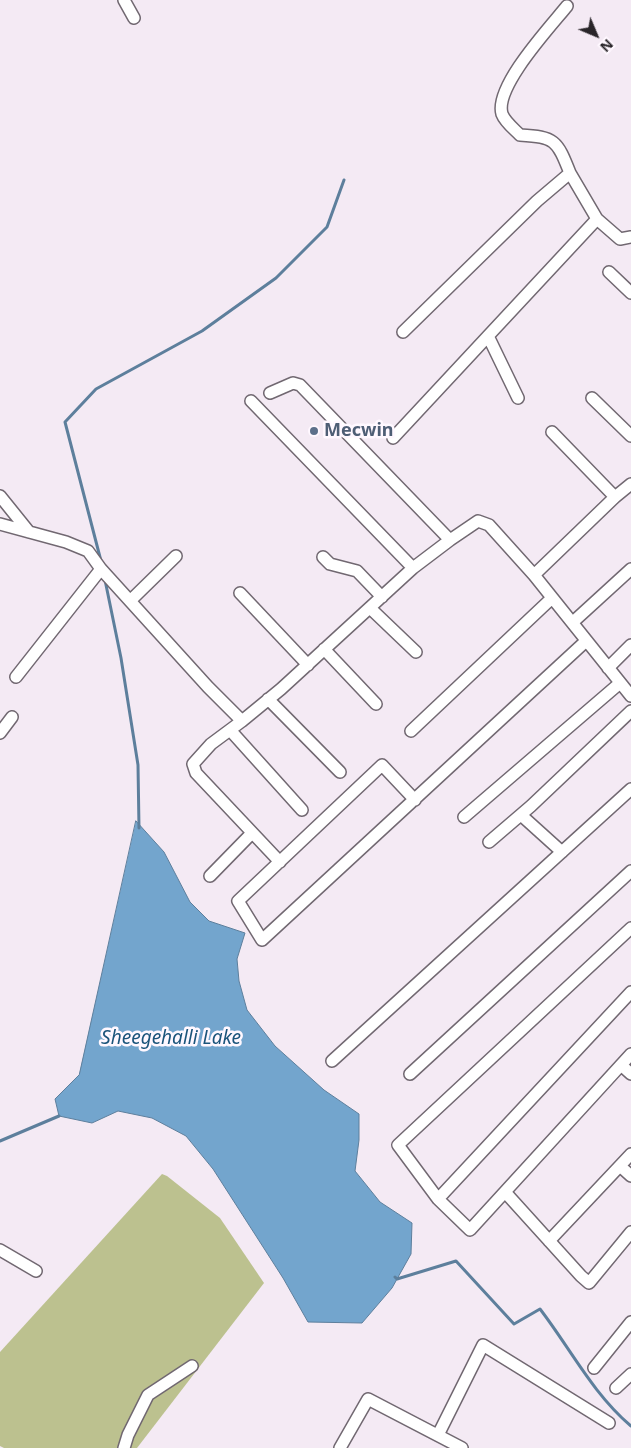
<!DOCTYPE html>
<html>
<head>
<meta charset="utf-8">
<style>
  body { margin:0 }
  #map { position:relative; width:631px; height:1448px; overflow:hidden; background:#f4eaf4; font-family:"Noto Sans",sans-serif }
  canvas { display:block }
  .north { position:absolute; left:571px; top:10px; width:50px; height:50px; -webkit-text-stroke:4px #fff8ff; paint-order:stroke; rotate:135deg; font-size:14px; font-weight:700; line-height:20px; text-align:center; color:#292529 }
  .north::after { content:''; display:block; margin:auto; width:18px; height:22px; background:#292529; clip-path:polygon(50% 0,100% 100%,50% 72%,0 100%) }
</style>
</head>
<body>
<div id="map">
<canvas width="631" height="1448"></canvas>
<div class="north">N</div>
</div>
<script>
const ctx = document.querySelector('canvas').getContext('2d');
ctx.lineJoin = 'round';
function fill(path, color) { ctx.fillStyle = color; ctx.fill(path, 'evenodd'); }
function stroke(path, color, width, dash) { ctx.strokeStyle = color; ctx.lineWidth = width; ctx.lineCap = dash ? 'butt' : 'round'; ctx.setLineDash(dash || []); ctx.stroke(path); }
function write(font, color, halo, rows, align = 'center') {
  ctx.font = font + ' "Noto Sans",sans-serif'; ctx.lineWidth = 5; ctx.setLineDash([]); ctx.textBaseline = 'middle'; ctx.strokeStyle = halo; ctx.fillStyle = color; for (const [text, x, y, turn = 0] of rows) {
    ctx.save(); ctx.translate(x, y); ctx.rotate((+turn || 0) * Math.PI / 180); ctx.textAlign = isNaN(turn) ? turn : align; if (halo) ctx.strokeText(text, 0, 0); ctx.fillText(text, 0, 0); ctx.restore();
  }
}
fill(new Path2D(`
  M 162,1174 L 167,1176 L 220,1218 L 264,1283 L 137,1448 L 4,1448 L 0,1446 L 0,1352 Z`), '#bcc18f');
const water = new Path2D(`
  M 136,821 L 164,852 L 190,902 L 209,921 L 245,933 L 237,959 L 239,981 L 247,1010 L 275,1046 L 324,1090 L 359,1114 L 359,1140 L 355,1171 L 380,1202 L 412,1223 L 411,1254 L 392,1288 L 362,1323 L 308,1322 L 283,1278 L 213,1169 L 186,1136 L 152,1118 L 118,1111 L 92,1123 L 59,1116 L 55,1099 L 79,1075 Z`);
fill(water, '#73a5cd');
stroke(water, '#5d7f9c', 1);
stroke(new Path2D(`
  M 101,561 L 65,422 L 96,389 L 202,331 L 276,278 L 327,227 L 344,180
  M 105,580 L 121,658 L 138,765 L 139,828
  M 0,1141 L 59,1116
  M 395,1277 L 397,1279 L 456,1261 L 514,1324 L 540,1309 C 570,1348 593,1394 631,1426`), '#5d7f9c', 3);
const minor = new Path2D(`
  M 124,0 L 134,18
  M 567,6 C 550,27 494,87 502,114 C 505,122 514,129 520,135 C 555,137 557,140 570,173
  M 609,272 L 631,293
  M 403,332 L 537,201 L 570,173 L 597,219
  M 488,336 L 518,398
  M 270,393 L 293,383 L 300,385 L 450,540
  M 592,398 L 631,436
  M 251,401 L 413,568
  M 552,432 L 615,497
  M 393,438 L 597,219 L 620,239 L 631,237
  M 0,496 L 29,532
  M 0,524 L 66,542 L 88,551 L 101,569 L 208,687 L 242,721 L 281,689 L 413,568 L 450,540 L 478,521 L 489,525 L 534,575 L 631,696
  M 323,557 L 330,564 L 357,571 L 382,597
  M 534,575 L 615,497 L 631,484
  M 240,593 L 308,665
  M 130,601 L 176,556
  M 370,608 L 416,652
  M 573,622 L 631,569
  M 324,649 L 376,704
  M 608,668 L 631,645
  M 16,677 L 101,569
  M 268,699 L 340,772
  M 242,721 L 211,744 L 193,764 L 196,773 L 280,862
  M 230,730 L 302,810
  M 411,731 L 552,598
  M 0,733 L 12,717
  M 415,800 L 382,765 L 238,901 L 262,940 L 586,641
  M 521,815 L 562,852
  M 464,817 L 620,683
  M 489,842 L 531,806 L 631,711
  M 210,876 L 252,833
  M 631,928 L 398,1145 L 438,1199 L 470,1230 L 631,1054
  M 332,1061 L 631,789
  M 621,1065 L 631,1074
  M 410,1074 L 631,871
  M 620,1166 L 631,1176
  M 505,1192 L 581,1276 L 589,1283 L 631,1232
  M 438,1199 L 631,992
  M 549,1241 L 631,1154
  M 0,1250 L 36,1271
  M 594,1368 L 631,1322
  M 616,1388 L 631,1374
  M 438,1435 L 483,1345 L 609,1423
  M 124,1448 L 128,1435 L 148,1395 L 192,1366
  M 340,1448 L 368,1399 L 462,1448`);
stroke(minor, '#716871', 14);
stroke(minor, '#fff', 11);
for (const [x, y, r, color] of [
  [314,431,5,"#5c6f8a"]
]) { const dot = new Path2D(); dot.arc(x, y, r, 0, 2 * Math.PI); ctx.fillStyle = color; ctx.fill(dot); stroke(dot, '#fff8ff', 2); }
write('bold 18px', '#4e5e75', '#fff8ff', [
  ["Mecwin",324,431]
], 'left');
write('italic 19px', '#1b547b', '#fff8ff', [
  ["Sheegehalli Lake",171,1039]
]);
</script>
</body>
</html>
